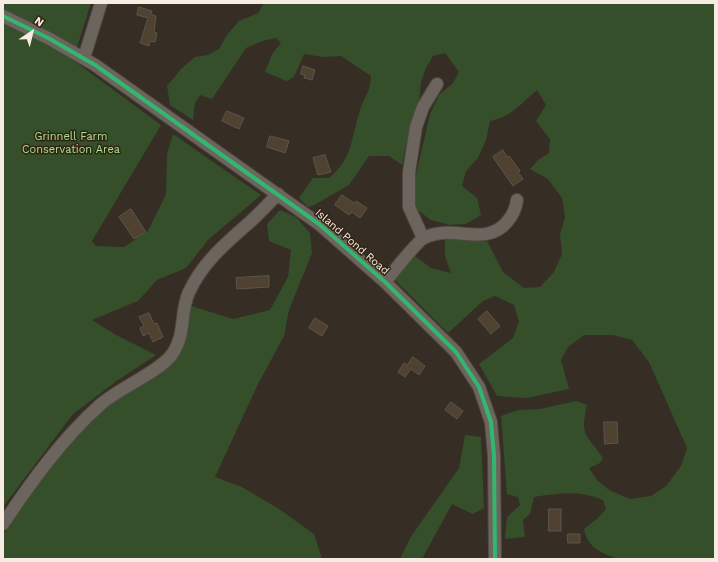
<!DOCTYPE html>
<html>
<head>
<meta charset="utf-8">
<style>
  body { margin:0 }
  #map { position:relative; width:718px; height:562px; overflow:hidden; background:#362d24; font-family:"Work Sans",sans-serif }
  canvas { display:block }
  .frame { position:absolute; inset:0; border:4px solid #f7ece2; pointer-events:none }
  .north { position:absolute; left:12px; top:12px; width:40px; height:40px; -webkit-text-stroke:3px #332413; paint-order:stroke; rotate:35deg; font-size:11px; font-weight:700; line-height:16px; text-align:center; color:#f7ece2 }
  .north::after { content:''; display:block; margin:auto; width:14px; height:18px; background:#f7ece2; clip-path:polygon(50% 0,100% 100%,50% 72%,0 100%) }
</style>
</head>
<body>
<div id="map">
<canvas width="718" height="562"></canvas>
<div class="frame"></div>
<div class="north">N</div>
</div>
<script>
const ctx = document.querySelector('canvas').getContext('2d');
ctx.lineJoin = 'round';
function fill(path, color) { ctx.fillStyle = color; ctx.fill(path, 'evenodd'); }
function stroke(path, color, width, dash) { ctx.strokeStyle = color; ctx.lineWidth = width; ctx.lineCap = dash ? 'butt' : 'round'; ctx.setLineDash(dash || []); ctx.stroke(path); }
function write(font, color, halo, rows, align = 'center') {
  ctx.font = font + ' "Work Sans",sans-serif'; ctx.lineWidth = 3; ctx.setLineDash([]); ctx.textBaseline = 'middle'; ctx.strokeStyle = halo; ctx.fillStyle = color; for (const [text, x, y, turn = 0] of rows) {
    ctx.save(); ctx.translate(x, y); ctx.rotate((+turn || 0) * Math.PI / 180); ctx.textAlign = isNaN(turn) ? turn : align; if (halo) ctx.strokeText(text, 0, 0); ctx.fillText(text, 0, 0); ctx.restore();
  }
}
fill(new Path2D(`
  M 3,3 L 91,3 L 73,60 L 161,125 L 92,241 L 96,246 L 124,247 L 148,231 L 166,194 L 167,154 L 173,134 L 261,195 L 208,240 L 186,268 L 157,280 L 138,301 L 92,320 L 116,335 L 156,355 L 118,380 L 73,414 L 3,507 Z
  M 264,3 L 715,3 L 715,559 L 614,559 L 613,557 C 598,552 587,545 584,529 L 598,518 L 606,509 L 603,500 C 579,490 559,493 534,497 L 530,514 L 523,520 L 525,537 L 505,539 L 507,517 L 520,505 L 518,497 L 507,494 L 501,416 L 518,410 L 540,409 L 576,401 L 587,405 C 580,437 586,433 603,458 L 600,463 L 589,468 L 597,480 L 609,490 L 630,499 L 651,496 L 666,486 L 681,466 L 687,448 L 649,362 L 632,340 L 613,335 L 584,335 L 568,347 L 561,360 L 569,389 L 527,398 L 497,396 L 479,364 L 513,338 L 519,322 L 514,305 L 495,296 L 483,301 L 448,333 L 394,279 L 415,256 L 431,268 L 451,273 L 445,256 L 445,238 L 486,239 L 503,272 L 524,288 L 540,287 L 554,272 L 562,254 L 560,234 L 565,217 L 562,198 L 548,179 L 530,169 L 538,160 L 549,153 L 550,139 L 536,121 L 546,105 L 537,90 C 520,104 513,116 490,121 L 486,140 L 478,158 L 466,171 L 462,186 L 477,198 L 481,215 L 466,224 L 450,225 L 431,220 L 416,209 L 412,192 L 430,114 L 439,95 L 453,83 L 459,72 L 445,53 L 433,56 L 426,68 L 421,82 L 419,103 L 409,131 L 402,165 L 389,156 L 369,156 L 349,185 L 314,205 L 308,207 L 299,198 L 313,178 L 329,178 C 353,158 351,138 360,110 C 365,95 370,94 371,76 L 341,56 L 323,57 L 304,54 L 294,77 L 287,81 L 265,72 L 272,54 L 281,43 L 276,38 L 262,41 L 246,48 L 212,99 L 200,95 L 195,103 L 193,120 L 170,105 L 167,86 L 181,69 L 195,57 L 208,55 L 219,49 L 227,35 L 239,21 L 258,13 Z
  M 280,210 L 296,217 L 310,233 L 312,253 L 289,310 L 284,336 L 258,384 L 215,477 L 242,487 L 279,509 L 314,534 L 322,559 L 3,559 L 3,535 L 13,516 L 46,470 L 83,430 L 121,394 L 166,365 L 188,305 L 233,319 L 270,310 L 288,277 L 291,250 L 269,241 L 267,224 Z
  M 465,435 L 481,437 L 484,508 L 473,514 L 452,504 L 422,559 L 400,559 L 410,538 L 459,468 Z`), '#354f2a');
const building = new Path2D(`
  M 139,7 L 152,11 L 151,14 L 156,16 L 154,32 L 157,33 L 155,42 L 150,41 L 149,46 L 140,43 L 148,18 L 137,15 Z
  M 303,66 L 315,70 L 312,80 L 304,78 L 305,75 L 301,74 Z
  M 227,111 L 244,118 L 239,129 L 222,121 Z
  M 270,136 L 289,141 L 285,153 L 267,147 Z
  M 503,150 L 507,157 L 509,156 L 520,171 L 518,172 L 523,179 L 513,186 L 493,157 Z
  M 325,155 L 331,172 L 318,175 L 313,158 Z
  M 342,195 L 354,203 L 356,201 L 367,208 L 360,218 L 352,212 L 349,215 L 335,205 Z
  M 131,209 L 146,232 L 134,239 L 119,217 Z
  M 269,276 L 269,287 L 237,289 L 236,278 Z
  M 487,311 L 500,326 L 491,334 L 478,319 Z
  M 149,313 L 154,324 L 157,323 L 163,337 L 153,342 L 149,333 L 143,336 L 140,328 L 144,326 L 139,317 Z
  M 315,318 L 328,326 L 322,336 L 309,328 Z
  M 413,357 L 425,366 L 419,375 L 411,369 L 405,377 L 398,372 L 404,363 L 407,365 Z
  M 451,402 L 463,411 L 457,419 L 445,410 Z
  M 604,422 L 617,422 L 618,443 L 605,444 Z
  M 549,509 L 561,509 L 561,531 L 549,531 Z
  M 568,534 L 580,534 L 580,543 L 568,543 Z`);
fill(building, '#4f4231');
stroke(building, '#5c554e', 1);
const minor = new Path2D(`
  M 3,16 L 50,39 L 95,65 L 319,224 L 385,282 L 456,352 L 479,387 L 491,422 L 494,456 L 495,559
  M 84,58 L 101,3
  M 423,238 L 409,207 L 409,172 L 416,127 L 423,107 L 437,84
  M 385,282 C 392,274 417,241 424,238 C 452,223 485,248 507,222 C 513,215 516,209 517,200
  M 3,524 C 31,482 62,439 100,405 C 119,388 155,374 170,357 C 187,336 179,314 189,292 C 203,262 226,243 250,222 C 260,213 269,203 278,194`);
stroke(minor, '#514941', 14);
stroke(minor, '#6c655e', 12);
stroke(new Path2D(`
  M 3,16 L 50,39 L 95,65 L 319,224 L 385,282 L 456,352 L 479,387 L 491,422 L 494,456 L 495,559`), '#33b770', 4);
write('11px', '#a4e391', '#332413', [
  ["Grinnell Farm",71,137],
  ["Conservation Area",71,150]
]);
write('11px', '#f7ece2', '#332413', [
  ["Island Pond Road",352,242,41]
]);
</script>
</body>
</html>
